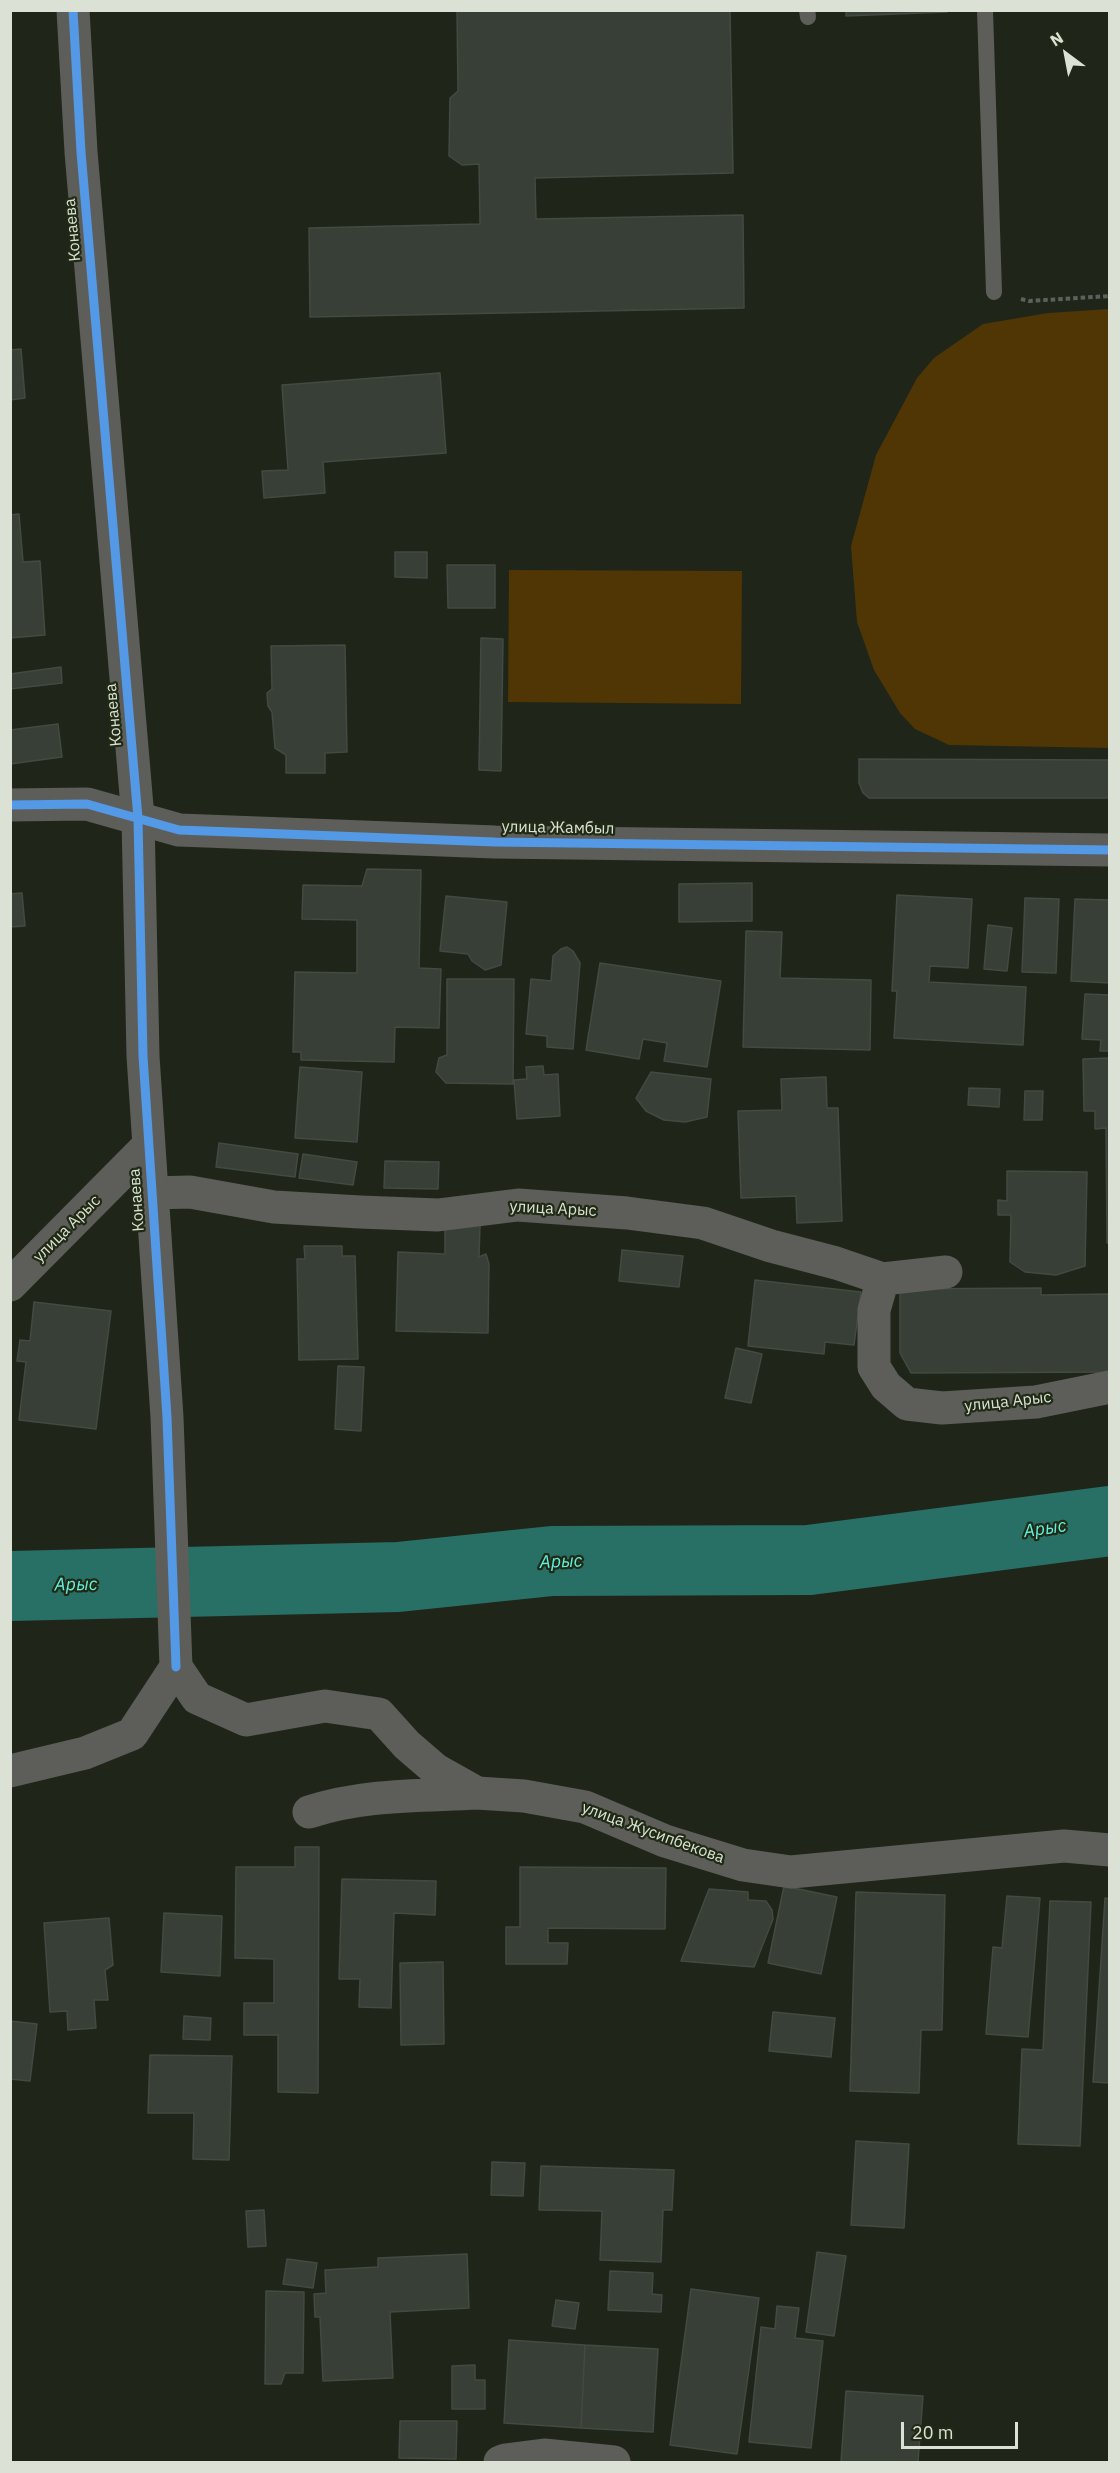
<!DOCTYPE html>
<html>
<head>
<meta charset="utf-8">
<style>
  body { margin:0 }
  #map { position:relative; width:1120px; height:2473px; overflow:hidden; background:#20251a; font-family:"IBM Plex Sans",sans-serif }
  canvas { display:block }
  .frame { position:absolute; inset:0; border:12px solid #dbe2d5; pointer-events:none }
  .north { position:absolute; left:1036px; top:24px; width:60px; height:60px; -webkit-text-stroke:4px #202a15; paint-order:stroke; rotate:328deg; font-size:16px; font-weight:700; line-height:24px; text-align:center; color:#dbe2d5 }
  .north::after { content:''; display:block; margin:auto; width:21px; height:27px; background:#dbe2d5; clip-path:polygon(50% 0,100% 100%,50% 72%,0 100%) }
  .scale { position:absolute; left:901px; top:2422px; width:117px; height:27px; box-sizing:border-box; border:3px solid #dbe2d5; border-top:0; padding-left:8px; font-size:18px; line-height:21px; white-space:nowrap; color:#dbe2d5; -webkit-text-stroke:4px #202a15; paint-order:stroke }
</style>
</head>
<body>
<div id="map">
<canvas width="1120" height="2473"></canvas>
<div class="frame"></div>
<div class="north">N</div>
<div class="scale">20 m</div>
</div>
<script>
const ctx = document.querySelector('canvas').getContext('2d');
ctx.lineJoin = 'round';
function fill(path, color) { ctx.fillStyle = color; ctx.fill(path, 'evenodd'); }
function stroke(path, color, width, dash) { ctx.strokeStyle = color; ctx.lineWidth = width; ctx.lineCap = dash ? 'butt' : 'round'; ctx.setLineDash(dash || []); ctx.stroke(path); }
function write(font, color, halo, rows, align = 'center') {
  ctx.font = font + ' "IBM Plex Sans",sans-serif'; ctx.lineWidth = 4.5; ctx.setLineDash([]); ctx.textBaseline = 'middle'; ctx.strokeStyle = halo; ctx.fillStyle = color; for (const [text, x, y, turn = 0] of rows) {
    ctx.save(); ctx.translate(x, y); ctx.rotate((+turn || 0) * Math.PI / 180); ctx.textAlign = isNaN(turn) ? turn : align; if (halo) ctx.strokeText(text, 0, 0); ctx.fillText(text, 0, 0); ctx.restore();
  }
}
fill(new Path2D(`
  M 1109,309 L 1109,748 L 949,745 L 915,729 L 900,713 L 874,670 L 857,622 L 851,546 L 876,455 L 917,378 L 934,358 L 983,324 L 1048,313 Z
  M 509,570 L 742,571 L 741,704 L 508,702 Z`), '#4f3604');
stroke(new Path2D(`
  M 10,1586 L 398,1577 L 552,1561 L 809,1560 L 1110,1521`), '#286f66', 70);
const building = new Path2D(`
  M 457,10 L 730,10 L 733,173 L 535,178 L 536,219 L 743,215 L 744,308 L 310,317 L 309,228 L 480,224 L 479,164 L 462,165 L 449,156 L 450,98 L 458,91 Z
  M 846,10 L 947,10 L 947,12 L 846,16 Z
  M 21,349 L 25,398 L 10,400 L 10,350 Z
  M 440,373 L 446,453 L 323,462 L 325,493 L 264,498 L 262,471 L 288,470 L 282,385 Z
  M 19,514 L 23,562 L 40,561 L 45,635 L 10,638 L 10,515 Z
  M 395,552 L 427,552 L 427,578 L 395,577 Z
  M 447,565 L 495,565 L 495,608 L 448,608 Z
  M 481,638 L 503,639 L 501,771 L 479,770 Z
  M 345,645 L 347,752 L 325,753 L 325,773 L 286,773 L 286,755 L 275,748 L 272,712 L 268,706 L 267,693 L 272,689 L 271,646 Z
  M 61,667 L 62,683 L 10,689 L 10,674 Z
  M 58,724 L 62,757 L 10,764 L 10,730 Z
  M 859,759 L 1110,760 L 1110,798 L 869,798 L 863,793 L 859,783 Z
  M 367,869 L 421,870 L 419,968 L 441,969 L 439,1028 L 395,1027 L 394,1062 L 301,1060 L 301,1052 L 293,1052 L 295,972 L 357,973 L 357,920 L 302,919 L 303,885 L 362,886 Z
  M 752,883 L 752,921 L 679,922 L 679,884 Z
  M 22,893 L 25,926 L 10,927 L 10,894 Z
  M 897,895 L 972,899 L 968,968 L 930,966 L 929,982 L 1026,987 L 1023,1045 L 894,1038 L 897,991 L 892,991 Z
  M 446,896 L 507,902 L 501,965 L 485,970 L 472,961 L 468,954 L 440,951 Z
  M 1025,898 L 1059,899 L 1056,973 L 1022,972 Z
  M 1075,899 L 1110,900 L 1110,983 L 1071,981 Z
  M 988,925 L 1012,928 L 1007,971 L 984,969 Z
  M 746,931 L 782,932 L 780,978 L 871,980 L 870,1050 L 743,1047 Z
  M 567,947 L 573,951 L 580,963 L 573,1049 L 547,1047 L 547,1036 L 526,1034 L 531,979 L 551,981 L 553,956 L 561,949 Z
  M 600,963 L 721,981 L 707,1067 L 664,1061 L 667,1043 L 643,1039 L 639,1059 L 586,1050 Z
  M 447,979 L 514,979 L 513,1084 L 446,1083 L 436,1072 L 439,1058 L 447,1055 Z
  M 1085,994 L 1110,995 L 1110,1051 L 1100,1051 L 1101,1040 L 1082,1039 Z
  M 1110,1058 L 1110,1243 L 1107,1243 L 1106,1128 L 1095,1129 L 1095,1111 L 1084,1111 L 1083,1059 Z
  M 543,1066 L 544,1075 L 558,1074 L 560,1116 L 517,1119 L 514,1080 L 527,1079 L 526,1067 Z
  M 300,1067 L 362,1072 L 357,1142 L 295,1138 Z
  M 651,1072 L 711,1079 L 707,1117 L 685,1122 L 664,1120 L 646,1111 L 636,1098 Z
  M 826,1077 L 827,1108 L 838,1108 L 842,1221 L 797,1223 L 796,1196 L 741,1198 L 738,1111 L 782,1110 L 781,1079 Z
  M 969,1088 L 1000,1089 L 999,1107 L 968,1105 Z
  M 1025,1091 L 1043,1091 L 1042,1120 L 1024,1120 Z
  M 219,1143 L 298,1154 L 295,1177 L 216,1167 Z
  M 303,1154 L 357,1162 L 353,1185 L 299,1178 Z
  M 385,1161 L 439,1162 L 438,1189 L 384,1188 Z
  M 1007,1171 L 1087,1172 L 1085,1266 L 1056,1275 L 1025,1272 L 1010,1262 L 1011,1215 L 998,1215 L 998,1200 L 1007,1201 Z
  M 445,1224 L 480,1225 L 479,1257 L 486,1254 L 489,1264 L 488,1333 L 396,1331 L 398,1252 L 445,1254 Z
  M 304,1246 L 342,1246 L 342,1256 L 355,1256 L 358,1359 L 299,1360 L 297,1259 L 305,1259 Z
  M 622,1250 L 683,1256 L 679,1287 L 619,1281 Z
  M 755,1280 L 861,1292 L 854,1345 L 825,1342 L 824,1354 L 748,1346 Z
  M 1041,1288 L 1041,1295 L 1110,1294 L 1110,1372 L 911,1373 L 900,1353 L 900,1289 Z
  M 34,1302 L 111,1311 L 96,1429 L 19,1420 L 26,1362 L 17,1361 L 20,1340 L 30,1341 Z
  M 736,1348 L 762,1354 L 751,1403 L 725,1398 Z
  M 338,1366 L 364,1367 L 361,1431 L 335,1429 Z
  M 295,1847 L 319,1847 L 318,2093 L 278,2092 L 278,2035 L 244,2035 L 244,2003 L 274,2003 L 274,1959 L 235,1958 L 236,1867 L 295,1867 Z
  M 520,1867 L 666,1868 L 665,1929 L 548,1928 L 548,1943 L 568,1943 L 567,1964 L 506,1964 L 506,1927 L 520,1927 Z
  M 342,1879 L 436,1881 L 435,1915 L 394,1913 L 391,2008 L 359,2007 L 360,1979 L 339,1979 Z
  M 784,1886 L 837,1897 L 821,1974 L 768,1963 Z
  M 709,1889 L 748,1892 L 748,1900 L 766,1901 L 772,1910 L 773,1919 L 754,1967 L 681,1961 Z
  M 856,1892 L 945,1895 L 942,2030 L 921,2030 L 919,2093 L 850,2091 Z
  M 1007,1896 L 1040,1898 L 1028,2037 L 986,2034 L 993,1947 L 1002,1948 Z
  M 1105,1898 L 1110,1899 L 1110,2083 L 1093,2082 Z
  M 1050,1901 L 1091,1902 L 1080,2146 L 1018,2144 L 1022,2049 L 1043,2050 Z
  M 164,1913 L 222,1916 L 220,1976 L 161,1972 Z
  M 109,1918 L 113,1965 L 105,1970 L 108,2000 L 94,2000 L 96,2028 L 68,2030 L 67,2011 L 50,2012 L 44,1923 Z
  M 443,1962 L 444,2044 L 401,2045 L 400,1963 Z
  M 773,2012 L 835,2018 L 831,2057 L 769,2051 Z
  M 184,2016 L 211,2018 L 210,2040 L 183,2039 Z
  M 10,2021 L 37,2024 L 30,2081 L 10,2079 Z
  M 150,2055 L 232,2056 L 229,2160 L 193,2159 L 194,2113 L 148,2113 Z
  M 856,2141 L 909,2144 L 904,2228 L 851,2225 Z
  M 492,2162 L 525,2163 L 523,2196 L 491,2195 Z
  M 541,2166 L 674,2170 L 672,2210 L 663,2210 L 661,2262 L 600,2260 L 602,2211 L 539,2210 Z
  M 264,2210 L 266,2246 L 248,2247 L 246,2211 Z
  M 817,2252 L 846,2256 L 834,2336 L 806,2332 Z
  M 467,2254 L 469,2308 L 390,2312 L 393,2378 L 323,2381 L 320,2317 L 315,2317 L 314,2294 L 326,2293 L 325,2270 L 378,2267 L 378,2258 Z
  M 287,2259 L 317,2263 L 313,2288 L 283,2284 Z
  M 610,2271 L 653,2273 L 652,2294 L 662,2295 L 661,2312 L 608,2310 Z
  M 691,2289 L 759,2298 L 737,2454 L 670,2445 Z
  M 266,2291 L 304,2292 L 303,2373 L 285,2373 L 281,2384 L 265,2384 Z
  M 556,2300 L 579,2303 L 575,2329 L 552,2326 Z
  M 777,2306 L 799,2308 L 795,2338 L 823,2341 L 811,2448 L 749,2442 L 761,2327 L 775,2329 Z
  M 509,2340 L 585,2345 L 581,2428 L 504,2423 Z
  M 585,2345 L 658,2349 L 653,2432 L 581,2428 Z
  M 475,2365 L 475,2380 L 485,2380 L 485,2409 L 452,2409 L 452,2366 Z
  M 846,2391 L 923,2396 L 918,2462 L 841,2462 Z
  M 400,2421 L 457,2421 L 456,2459 L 399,2458 Z`);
fill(building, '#383f36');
stroke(building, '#434a42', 1.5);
stroke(new Path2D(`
  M 1021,299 L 1029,301 L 1110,296`), '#5e605b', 4, [4.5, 3]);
stroke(new Path2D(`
  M 807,10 L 808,17
  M 985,10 L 994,292`), '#5d5e59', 16);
stroke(new Path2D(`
  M 10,805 L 87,804 L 179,830 L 495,842 L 1110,850
  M 151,1193 L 190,1192 L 274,1207 L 360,1212 L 438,1215 L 518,1205 L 627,1213 L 703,1223 L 771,1246 L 836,1263 L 883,1279 L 946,1272
  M 883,1279 L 874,1310 L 874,1367 L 886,1386 L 907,1404 L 942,1408 L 1036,1402 L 1110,1387
  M 10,1285 L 148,1146
  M 176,1667 L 197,1698 L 246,1720 L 325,1706 L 379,1714 L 407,1745 L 436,1770 L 477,1793 L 524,1796 L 585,1807 L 665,1841 L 743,1865 L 791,1872 L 1064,1846 L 1110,1850
  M 309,1812 C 364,1794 420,1796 477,1793
  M 500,2462 L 505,2460 L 544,2455 L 614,2462`), '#5d5e59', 33);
stroke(new Path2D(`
  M 10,1771 L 85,1753 L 132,1734 L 176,1667 L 167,1417 L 143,1056 L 138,818 L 81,152 L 73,10`), '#5d5e59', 33);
stroke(new Path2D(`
  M 73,10 L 81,152 L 138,818 L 143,1056 L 167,1417 L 176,1667
  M 10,805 L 87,804 L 179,830 L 495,842 L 1110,850`), '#5399e6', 9);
write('16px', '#dbe2d5', '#202a15', [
  ["Конаева",73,230,-95],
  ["Конаева",114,715,-95],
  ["улица Жамбыл",558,828,1],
  ["Конаева",137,1200,-94],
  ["улица Арыс",553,1209,3],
  ["улица Арыс",67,1229,-45],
  ["улица Арыс",1008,1402,-6],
  ["улица Жусипбекова",653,1833,20]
]);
write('italic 18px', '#62f0e0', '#202a15', [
  ["Арыс",1045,1529,-8],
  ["Арыс",561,1562,-2],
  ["Арыс",76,1585,-1]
]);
</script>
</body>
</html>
